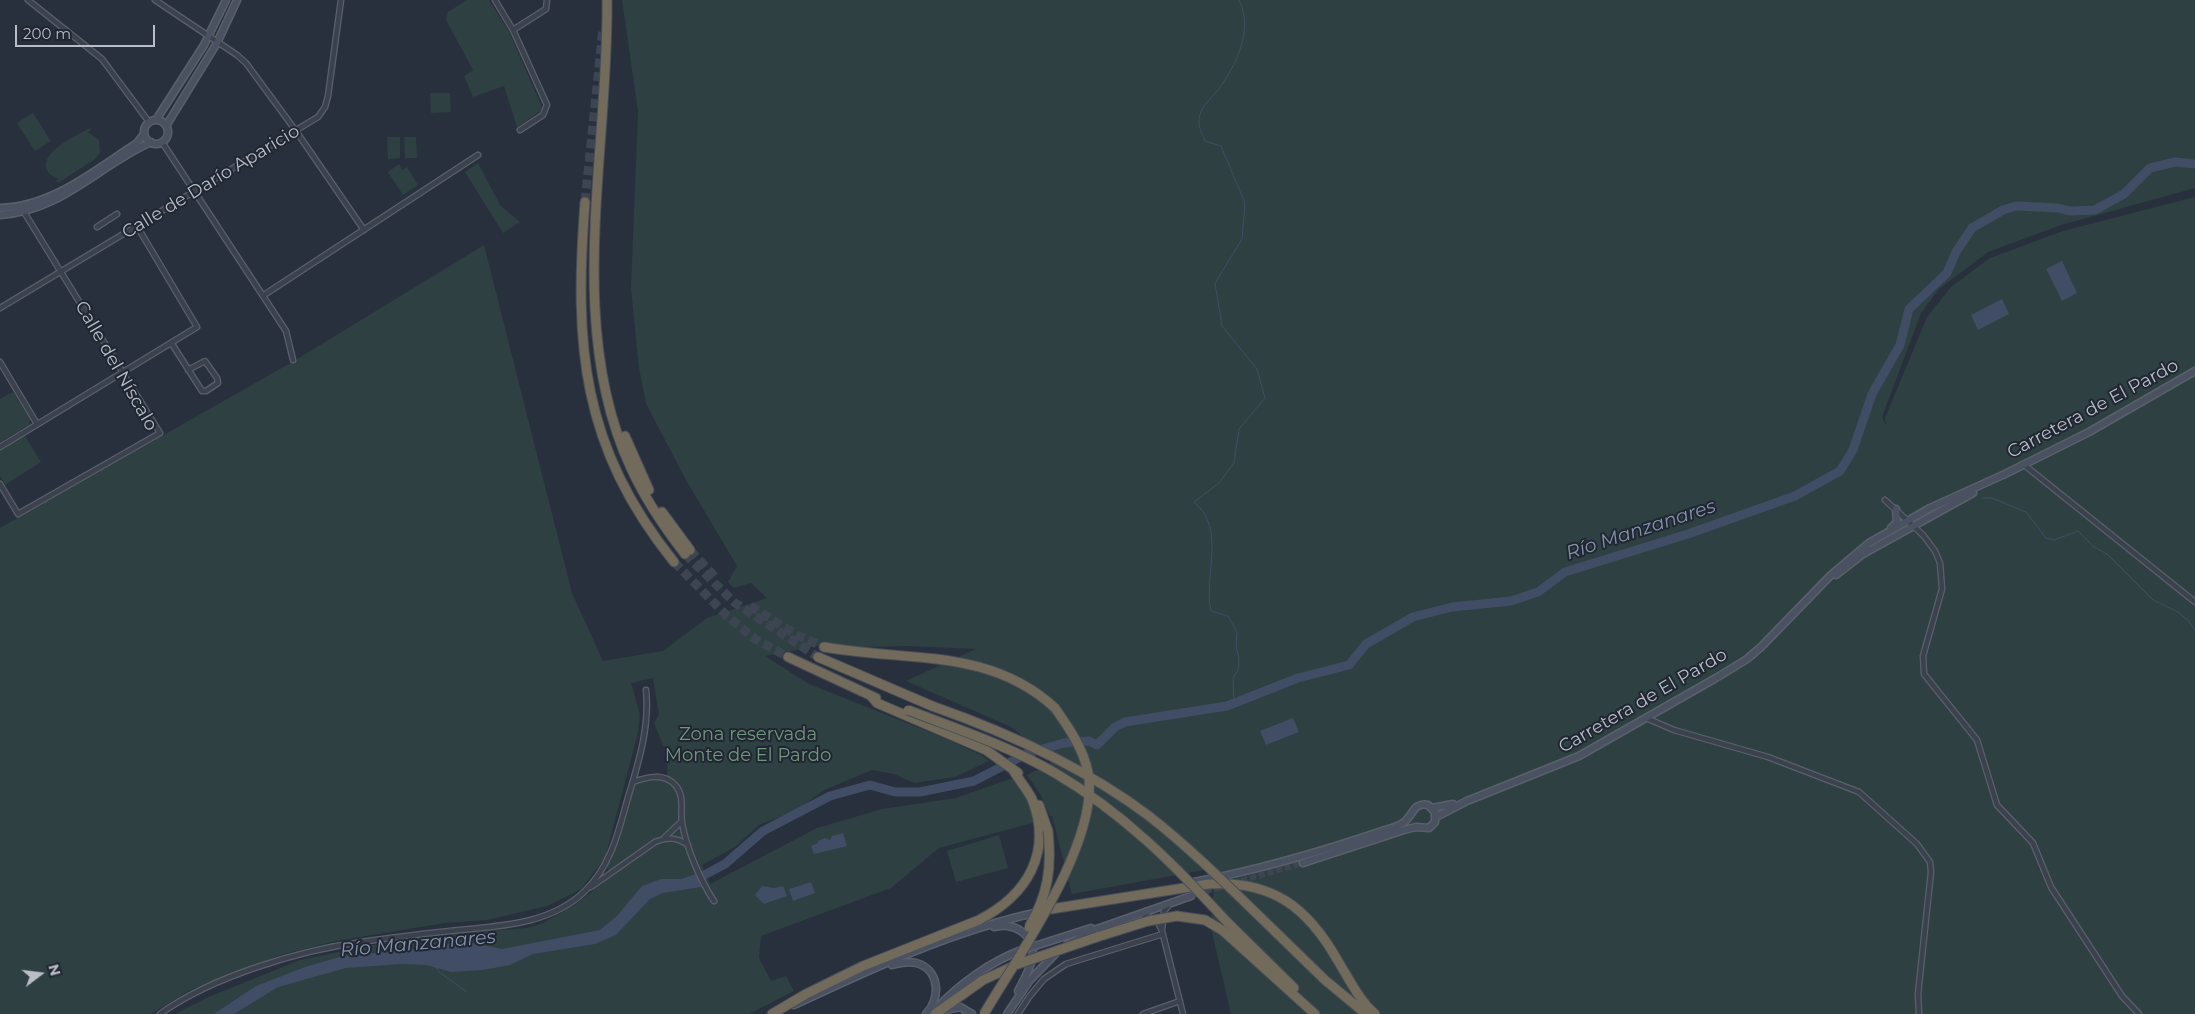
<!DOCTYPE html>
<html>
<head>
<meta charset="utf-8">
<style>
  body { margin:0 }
  #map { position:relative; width:2195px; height:1014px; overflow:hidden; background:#28303d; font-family:Montserrat,sans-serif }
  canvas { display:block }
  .north { position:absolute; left:15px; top:949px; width:50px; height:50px; -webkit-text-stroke:4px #212732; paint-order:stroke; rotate:75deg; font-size:14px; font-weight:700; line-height:20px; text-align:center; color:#b8bdc8 }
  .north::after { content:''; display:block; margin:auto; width:18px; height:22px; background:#b8bdc8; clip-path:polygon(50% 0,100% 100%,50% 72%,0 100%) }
  .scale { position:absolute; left:15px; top:25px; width:140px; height:22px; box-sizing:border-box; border:2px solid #b8bdc8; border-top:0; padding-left:6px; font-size:15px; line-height:18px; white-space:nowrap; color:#b8bdc8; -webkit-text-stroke:4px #212732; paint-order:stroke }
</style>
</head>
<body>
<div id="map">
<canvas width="2195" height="1014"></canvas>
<div class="north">N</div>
<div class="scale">200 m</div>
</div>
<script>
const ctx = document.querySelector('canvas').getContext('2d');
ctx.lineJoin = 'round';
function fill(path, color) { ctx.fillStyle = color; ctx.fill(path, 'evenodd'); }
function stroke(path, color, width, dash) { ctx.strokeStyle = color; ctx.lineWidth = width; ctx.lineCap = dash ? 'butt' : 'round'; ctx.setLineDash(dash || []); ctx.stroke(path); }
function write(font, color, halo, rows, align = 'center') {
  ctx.font = font + ' Montserrat,sans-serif'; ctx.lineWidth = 4; ctx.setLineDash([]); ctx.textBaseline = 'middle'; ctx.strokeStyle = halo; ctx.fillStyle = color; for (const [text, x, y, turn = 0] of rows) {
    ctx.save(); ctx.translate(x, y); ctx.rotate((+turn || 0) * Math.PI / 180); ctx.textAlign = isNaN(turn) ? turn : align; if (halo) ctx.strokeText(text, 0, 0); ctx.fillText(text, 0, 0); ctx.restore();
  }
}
fill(new Path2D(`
  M 467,0 L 489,0 L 509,32 L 542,107 L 542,110 L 517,127 L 504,86 L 473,97 L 464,76 L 473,70 L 446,20 L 448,12 Z
  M 622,0 L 2195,0 L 2195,188 L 2061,225 L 1988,252 L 1939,289 L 1921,313 L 1882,417 L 1886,426 L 1885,418 L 1927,317 L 1951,287 L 1990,258 L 2063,231 L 2195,197 L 2195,1014 L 1231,1014 L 1211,928 L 1215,868 L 1072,894 L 1052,816 L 1050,816 L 1040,794 L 1027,775 L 1062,756 L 1051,759 L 1011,727 L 906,681 L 976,649 L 908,646 L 859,647 L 832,643 L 765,656 L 809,684 L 942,737 L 981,755 L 989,761 L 955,777 L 914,783 L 894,774 L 872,770 L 824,790 L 797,810 L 759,825 L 735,847 L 702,865 L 710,884 L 817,828 L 882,809 L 956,798 L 1010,779 L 1015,779 L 1031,805 L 1036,822 L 939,848 L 891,888 L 761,936 L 759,958 L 771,981 L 786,976 L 794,991 L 749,1014 L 175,1014 L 211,996 L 300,960 L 362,947 L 435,935 L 527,928 L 543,923 L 573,906 L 612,876 L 607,868 L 623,826 L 637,778 L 654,774 L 671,778 L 667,775 L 668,750 L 663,745 L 654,723 L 659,715 L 653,678 L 631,683 L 640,714 L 638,733 L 605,858 L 581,889 L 547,906 L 487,920 L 445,923 L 336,941 L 284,954 L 190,990 L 151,1014 L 0,1014 L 0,528 L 294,361 L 484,245 L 572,593 L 603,661 L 663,651 L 707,618 L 767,598 L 751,583 L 734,588 L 728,582 L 737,566 L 686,480 L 655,421 L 646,403 L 639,368 L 631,289 L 638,112 Z
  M 430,93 L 450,93 L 451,112 L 431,113 Z
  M 33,113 L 51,141 L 35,151 L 17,123 Z
  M 90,128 L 91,130 L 88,132 L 99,140 L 100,153 L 95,159 L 58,183 L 56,181 L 59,179 C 54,177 49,175 47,170 C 39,152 77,135 90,128 Z
  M 387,137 L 400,137 L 400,158 L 388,159 Z
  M 404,137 L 416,137 L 417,158 L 405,158 Z
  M 478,163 L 500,205 L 520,222 L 503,233 L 465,172 Z
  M 399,164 L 402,170 L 407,167 L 418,185 L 403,195 L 388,172 Z
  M 13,392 L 30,419 L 29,425 L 0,442 L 0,399 Z
  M 25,436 L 41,462 L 5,485 L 0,476 L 0,451 Z
  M 999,835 L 1008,868 L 956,882 L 947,851 Z`), '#2e4042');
fill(new Path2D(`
  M 2062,261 L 2077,293 L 2062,301 L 2046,269 Z
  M 2002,299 L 2009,314 L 1978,330 L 1971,315 Z
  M 1293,718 L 1299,732 L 1266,745 L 1260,731 Z
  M 843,833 L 847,846 L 814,854 L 811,846 L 818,843 L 818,841 L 825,838 L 830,840 L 832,836 Z
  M 696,874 L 701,887 L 663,893 L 650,899 L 616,935 L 595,944 L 533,954 L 510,965 L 483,970 L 451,972 L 426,965 L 401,964 L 346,968 L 278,987 L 234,1014 L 214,1014 L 256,986 L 305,967 L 343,956 L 436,947 L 462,941 L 502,949 L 600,930 L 617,916 L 642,886 L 661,879 L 681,879 Z
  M 811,882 L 815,893 L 793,901 L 789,889 Z
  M 762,886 L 774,888 L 783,886 L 787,896 L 764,904 L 755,895 Z`), '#404d64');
stroke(new Path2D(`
  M 1983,498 L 1992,498 L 2026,512 L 2046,538 L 2054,540 L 2078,531 L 2094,547 L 2107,554 L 2153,600 L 2178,612 L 2189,621 L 2195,631
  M 1234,703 L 1233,678 L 1238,670 L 1239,659 L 1236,646 L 1237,632 L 1228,616 L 1211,611 C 1203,576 1227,529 1194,502 L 1219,483 L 1234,463 L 1239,429 L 1265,398 L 1257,369 L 1222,326 L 1215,283 L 1242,239 L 1245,203 L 1221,146 L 1205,141 C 1203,135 1199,128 1199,123 C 1198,108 1210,100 1218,90 C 1236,66 1254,29 1239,0
  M 436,967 L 439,972 L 467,992`), '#404d64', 1);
stroke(new Path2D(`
  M 693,881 L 725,864 L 763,831 L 830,796 L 870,785 L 895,792 L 920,792 L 974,781 L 1028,753 L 1064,743 L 1089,741 L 1097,745 L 1115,727 L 1125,722 L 1227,706 L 1298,678 L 1349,665 L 1366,644 L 1413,617 L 1452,607 L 1511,601 L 1538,592 L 1565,572 L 1688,534 L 1795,496 L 1840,471 L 1853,450 L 1872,394 L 1900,345 L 1909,309 L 1947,273 L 1956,252 L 1972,228 L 2003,210 L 2016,206 L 2058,208 L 2070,211 L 2095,210 L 2124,194 L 2150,168 L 2175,162 L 2195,164`), '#404d64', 9);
stroke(new Path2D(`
  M 1233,883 L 1303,863
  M 1197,894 L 1224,886`), '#3e4552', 6, [6, 3]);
stroke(new Path2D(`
  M 585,202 L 603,28
  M 690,550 L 717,579
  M 685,554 L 735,603 L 818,657
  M 674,562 L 727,616 L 755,639 L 788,657
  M 750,606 L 797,635 L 824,647`), '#3e4552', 9, [9, 4.5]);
const street = new Path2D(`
  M 28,0 L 102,59 L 149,122
  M 155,0 L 237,55 L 246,63 L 296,131 L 364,230
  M 495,0 L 513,30 L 547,105 L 543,115 L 520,130
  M 513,30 L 546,9 L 547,0
  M 162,142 L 286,331 L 293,360
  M 97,227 L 117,214
  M 264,295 L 478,155
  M 0,308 L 318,117 L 325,107 L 328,96 L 341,0
  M 172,344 L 202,391 L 206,391 L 218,383 L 217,378 L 205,361 L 188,370
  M 0,362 L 37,424
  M 0,447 L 197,327 L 137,226
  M 2023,464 L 2195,602
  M 0,484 L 18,514 L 160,433 L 24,212
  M 1885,500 L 1923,535 L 1935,551 L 1940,563 L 1942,589 L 1923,656 L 1924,674 L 1977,740 L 1997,805 L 2033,843 L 2051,887 L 2122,996 L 2139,1014
  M 1646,718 L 1674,730 L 1768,757 L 1859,792 L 1917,844 L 1930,862 L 1931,872 L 1918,994 L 1919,1014
  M 633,782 C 647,777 664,772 676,786 C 685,797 680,811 682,823 C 686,847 701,882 714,901
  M 665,837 L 681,822
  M 591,887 L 655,842 C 667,837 677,837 688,845
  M 1142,914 L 1157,920 L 1162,931 L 1183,1014
  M 1162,930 L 1164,911 L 1169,905
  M 160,1014 C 211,977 300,950 362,942 C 388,938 415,935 441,932 C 489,926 546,928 584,892 C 610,867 618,834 627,801 C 638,764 650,728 646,690
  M 1018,1014 L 1029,997 L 1044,979 L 1066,964 L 1163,934
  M 1143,1014 L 1180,1001`);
const secondary = new Path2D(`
  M 156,120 L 204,45 L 226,0
  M144 132a12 12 0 1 1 24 0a12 12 0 1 1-24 0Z
  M 166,126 L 217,43 L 237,0
  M 0,208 C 52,207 95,170 137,143 L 144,134
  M 0,215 C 61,211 98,166 151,142
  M 2003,475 L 2089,432 L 2195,371
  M 1891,528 L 1897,522 L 1896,509
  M 1836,575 L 1863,554 L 1973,493
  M 1432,808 L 1453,804
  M 1436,817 L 1467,801 L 1579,756 L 1716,678 L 1747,659 L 1761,647 L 1831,575 L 1869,543 L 1930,508 L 2005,474
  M 1194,882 C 1258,870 1320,852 1382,831 C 1389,829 1397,827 1403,823 C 1413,816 1413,802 1428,805 L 1435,812 L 1435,822 L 1429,828 L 1416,827 L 1404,830 L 1303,863
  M 994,927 C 1004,925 1012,925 1021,931 C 1044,948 1028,972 1018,991
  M 1038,945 L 1091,928
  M 1067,945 L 1094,930 L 1191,896
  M 892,965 C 899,963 908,961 916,963 C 940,969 941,999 926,1014
  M 794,1005 C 873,968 954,930 1039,912
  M 936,1009 C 959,984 991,961 1024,949
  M 945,1010 L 960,1007 L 972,1014
  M 1007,1014 L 1030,980 L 1058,951`);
const highway = new Path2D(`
  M 607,0 C 609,151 564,325 631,468 C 645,499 664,527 685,554
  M 585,202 C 574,345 581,446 674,562
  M 625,436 L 649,490
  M 662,512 L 690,550
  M 824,647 C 906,662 989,647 1055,708
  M 788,657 L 876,698
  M 818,657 L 932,706
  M 871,696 L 877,703 L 986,750 L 1018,773
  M 1039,805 L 1048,831
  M 1051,909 L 1209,884 C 1273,880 1308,908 1338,961 C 1349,979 1359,1000 1375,1014
  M 1254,911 L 1325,980 L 1366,1014
  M 1177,916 L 1205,920 L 1222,930 L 1315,1014
  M 1227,922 L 1294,988
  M 1097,937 L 1148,921
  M 772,1014 L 806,994 L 863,966 L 979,920 C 1027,895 1053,853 1032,799 C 1027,789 1019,780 1013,770
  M 935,1014 L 983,980 L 1016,965`);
stroke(street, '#5a606b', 7);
stroke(secondary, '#5a606b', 9);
stroke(highway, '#474d58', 11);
stroke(street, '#3c424d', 4.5);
stroke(secondary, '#4a5160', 6);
stroke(highway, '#726a5a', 9);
const secondaryBridge = new Path2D(`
  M 1025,949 L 1038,945`);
const highwayBridge = new Path2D(`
  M 932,706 C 1009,733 1084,767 1149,816 C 1186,845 1220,878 1254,911
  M 908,710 C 957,729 1009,746 1055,773 C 1122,812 1175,865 1227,922
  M 1148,921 L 1177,916
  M 1029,927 C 1048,895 1052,868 1048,831
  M 1018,964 L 1097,937
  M 984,1014 C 1018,956 1101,840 1088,772 C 1083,748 1069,728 1055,708`);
stroke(secondaryBridge, '#5a606b', 9, []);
stroke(highwayBridge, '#474d58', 11, []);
stroke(secondaryBridge, '#4a5160', 6);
stroke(highwayBridge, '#726a5a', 9);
write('18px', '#b8bdc8', '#212732', [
  ["Calle de Darío Aparicio",211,182,-31],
  ["Calle del Níscalo",116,366,60],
  ["Carretera de El Pardo",2093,409,-28],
  ["Carretera de El Pardo",1643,701,-30]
]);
write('18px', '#72967d', '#212732', [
  ["Zona reservada",748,735],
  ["Monte de El Pardo",748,756]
]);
write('italic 19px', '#8492ac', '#212732', [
  ["Río Manzanares",1641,530,-18],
  ["Río Manzanares",418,944,-5]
]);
</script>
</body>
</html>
